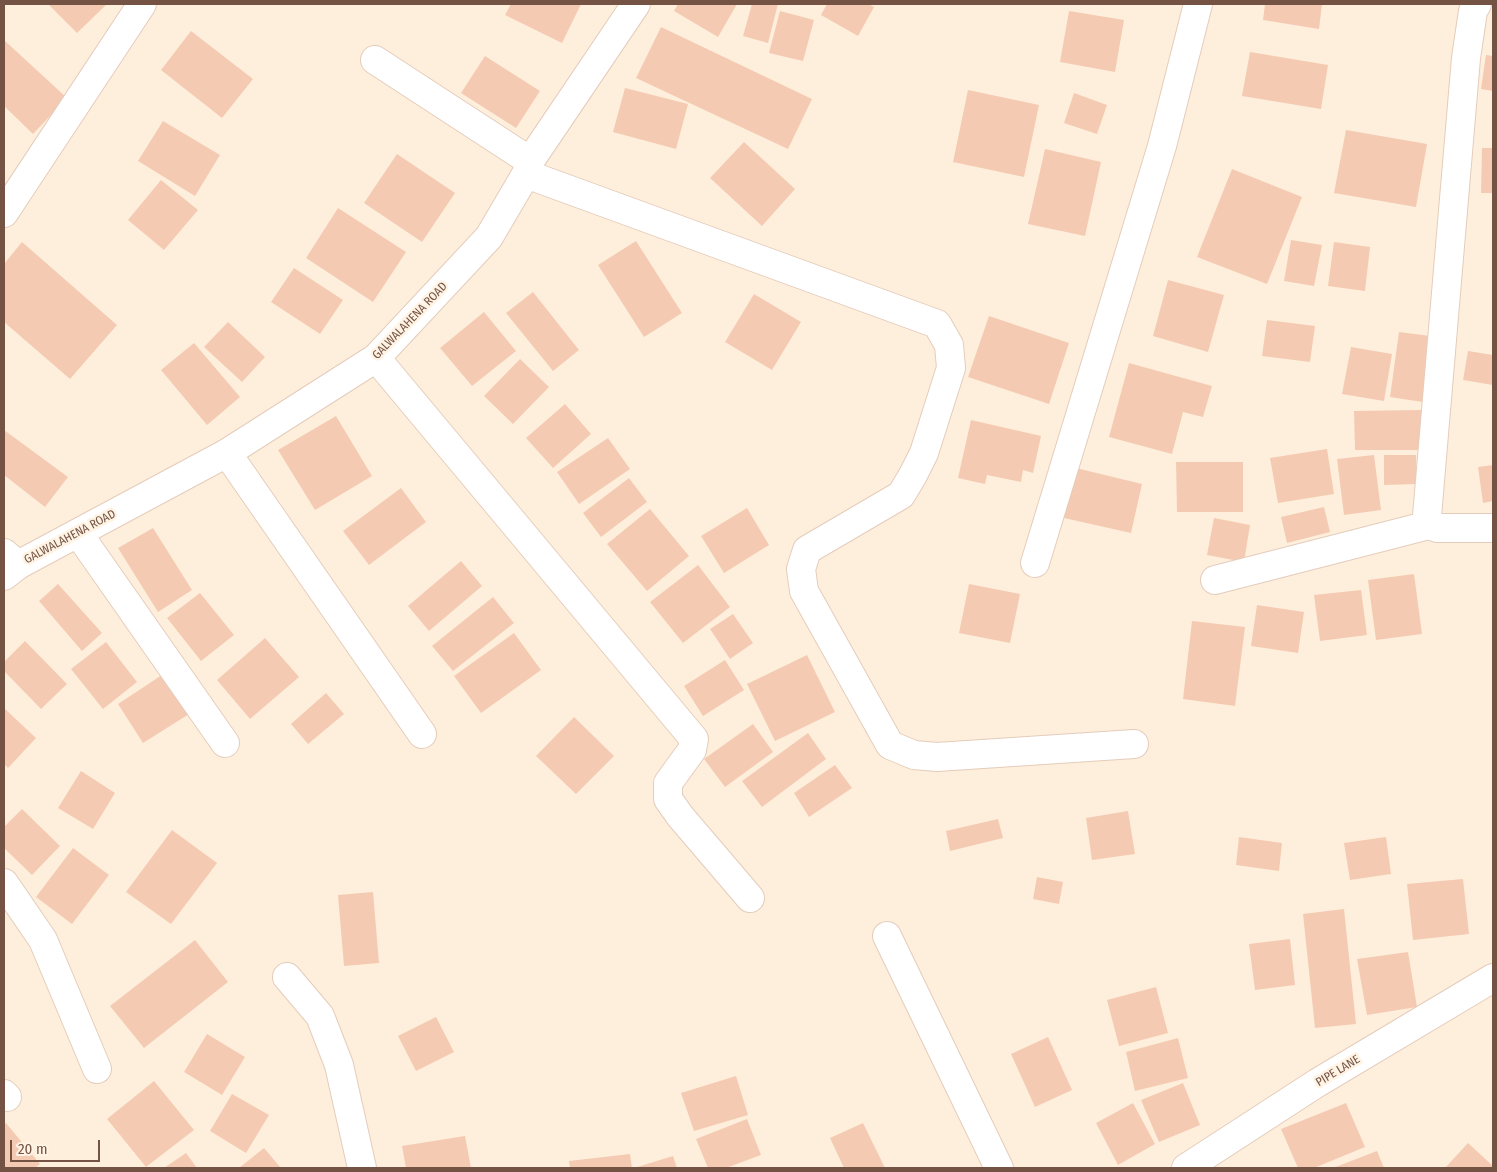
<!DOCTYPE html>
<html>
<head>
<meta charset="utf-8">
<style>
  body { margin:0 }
  #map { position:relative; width:1497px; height:1172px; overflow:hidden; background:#feefdc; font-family:"Fira Sans Condensed",sans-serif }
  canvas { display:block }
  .frame { position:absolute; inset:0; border:5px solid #745344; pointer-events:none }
  .scale { position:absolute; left:10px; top:1140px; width:90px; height:22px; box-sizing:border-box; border:2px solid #745344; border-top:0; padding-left:6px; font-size:15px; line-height:18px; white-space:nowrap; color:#745344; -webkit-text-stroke:4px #fff3e4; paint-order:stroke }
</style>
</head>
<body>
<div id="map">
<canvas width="1497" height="1172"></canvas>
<div class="frame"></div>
<div class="scale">20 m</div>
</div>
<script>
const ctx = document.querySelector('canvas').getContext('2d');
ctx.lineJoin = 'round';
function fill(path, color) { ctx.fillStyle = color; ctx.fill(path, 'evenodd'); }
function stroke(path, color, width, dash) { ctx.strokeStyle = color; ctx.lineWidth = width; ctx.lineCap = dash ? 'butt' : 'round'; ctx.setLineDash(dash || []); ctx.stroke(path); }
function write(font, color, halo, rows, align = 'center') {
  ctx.font = font + ' "Fira Sans Condensed",sans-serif'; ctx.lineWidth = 5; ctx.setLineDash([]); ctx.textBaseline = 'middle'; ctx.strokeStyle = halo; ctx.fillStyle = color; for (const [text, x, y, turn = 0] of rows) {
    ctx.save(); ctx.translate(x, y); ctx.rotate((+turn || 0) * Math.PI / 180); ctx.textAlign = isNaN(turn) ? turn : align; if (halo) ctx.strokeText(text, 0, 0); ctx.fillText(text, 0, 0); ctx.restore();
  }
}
fill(new Path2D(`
  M 48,4 L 107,4 L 77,33 Z
  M 511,4 L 581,4 L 562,43 L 505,15 Z
  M 678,4 L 737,4 L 718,37 L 674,11 Z
  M 752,4 L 778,4 L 768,43 L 743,36 Z
  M 827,4 L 868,4 L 874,7 L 858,36 L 821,15 Z
  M 1265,4 L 1322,4 L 1319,29 L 1263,20 Z
  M 780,11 L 814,20 L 803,61 L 769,53 Z
  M 1069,11 L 1124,20 L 1115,72 L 1060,62 Z
  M 661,27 L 812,99 L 788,149 L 636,78 Z
  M 191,31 L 253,79 L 222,118 L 161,70 Z
  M 4,40 L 67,98 L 33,134 L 4,106 Z
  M 1250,52 L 1328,65 L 1321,109 L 1242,96 Z
  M 1486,55 L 1493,56 L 1493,91 L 1481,89 Z
  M 485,56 L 540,91 L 516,128 L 461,93 Z
  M 625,88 L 688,104 L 676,149 L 613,132 Z
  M 968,90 L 1039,105 L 1024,177 L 953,162 Z
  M 1074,93 L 1107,105 L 1097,134 L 1064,123 Z
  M 163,121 L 220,155 L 195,196 L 138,161 Z
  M 1346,130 L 1427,144 L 1416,207 L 1334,193 Z
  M 744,142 L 795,189 L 762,226 L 710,178 Z
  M 1482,148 L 1493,148 L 1493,193 L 1481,193 Z
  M 1045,149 L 1101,162 L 1085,236 L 1028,224 Z
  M 397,154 L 455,193 L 422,242 L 364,203 Z
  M 1232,169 L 1302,197 L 1267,284 L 1197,257 Z
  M 161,180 L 198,210 L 164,250 L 128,220 Z
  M 338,208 L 406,252 L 373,302 L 306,258 Z
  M 1291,240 L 1322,245 L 1314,286 L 1284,281 Z
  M 636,241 L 682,313 L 644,337 L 598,265 Z
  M 22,242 L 117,325 L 70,379 L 4,322 L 4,264 Z
  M 1334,242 L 1370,247 L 1365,291 L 1328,286 Z
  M 294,268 L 343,300 L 320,334 L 271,302 Z
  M 1168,280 L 1224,295 L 1208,352 L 1153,336 Z
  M 533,292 L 579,350 L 553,371 L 506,313 Z
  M 754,294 L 801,322 L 772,370 L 725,342 Z
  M 484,312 L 516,351 L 472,386 L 440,348 Z
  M 989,316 L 1069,343 L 1049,404 L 968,377 Z
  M 1267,320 L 1315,326 L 1310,362 L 1262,356 Z
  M 228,322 L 265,357 L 242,382 L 204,347 Z
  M 1399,332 L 1438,337 L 1429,403 L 1390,397 Z
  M 194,343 L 240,397 L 207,425 L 161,370 Z
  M 1351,347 L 1392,354 L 1384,401 L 1342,394 Z
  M 1468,351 L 1493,355 L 1493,385 L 1463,380 Z
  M 520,359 L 549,387 L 513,424 L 484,396 Z
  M 1129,363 L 1212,386 L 1203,417 L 1183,412 L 1172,454 L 1109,437 Z
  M 565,404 L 591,434 L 553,468 L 526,438 Z
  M 1421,410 L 1422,450 L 1355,450 L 1354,411 Z
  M 336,416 L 372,476 L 315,510 L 278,450 Z
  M 971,420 L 1041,436 L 1033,473 L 1023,470 L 1021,482 L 987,475 L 985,484 L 958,478 Z
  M 4,430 L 68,477 L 45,507 L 4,475 Z
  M 608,438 L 630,469 L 579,504 L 557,472 Z
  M 1327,449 L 1334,494 L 1278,503 L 1270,458 Z
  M 1374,455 L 1381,510 L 1344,515 L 1337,459 Z
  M 1384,455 L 1416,455 L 1416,484 L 1384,485 Z
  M 1176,462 L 1243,462 L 1243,512 L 1177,512 Z
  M 1493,465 L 1493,501 L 1483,503 L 1478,467 Z
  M 1076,468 L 1142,484 L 1131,533 L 1064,518 Z
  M 629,478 L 647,502 L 601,537 L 583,513 Z
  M 401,488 L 426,522 L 369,565 L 343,531 Z
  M 1324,507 L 1330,532 L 1287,543 L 1281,517 Z
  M 747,508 L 769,545 L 724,573 L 701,536 Z
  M 650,509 L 689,556 L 647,591 L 607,544 Z
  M 1214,518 L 1250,525 L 1244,562 L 1207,555 Z
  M 153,528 L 192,590 L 158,612 L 118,548 Z
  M 461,561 L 482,586 L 429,631 L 408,606 Z
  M 698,565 L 730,607 L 683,643 L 650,602 Z
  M 1414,574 L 1422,634 L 1376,640 L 1368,580 Z
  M 58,584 L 102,633 L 82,651 L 39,601 Z
  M 969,584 L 1020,594 L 1010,643 L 959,633 Z
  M 1361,590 L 1367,635 L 1320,641 L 1314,595 Z
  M 200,593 L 234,635 L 201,661 L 167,618 Z
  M 493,597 L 514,623 L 453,671 L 432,646 Z
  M 1257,605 L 1304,612 L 1298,653 L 1251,646 Z
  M 733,614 L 753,643 L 730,659 L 710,629 Z
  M 1192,621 L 1245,627 L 1235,706 L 1183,699 Z
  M 514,633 L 541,670 L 481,713 L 454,676 Z
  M 265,638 L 299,677 L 250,719 L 217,680 Z
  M 25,641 L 67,684 L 41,709 L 4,671 L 4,662 Z
  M 106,642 L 137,682 L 103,709 L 71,669 Z
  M 807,655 L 835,712 L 775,741 L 747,684 Z
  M 725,660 L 744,690 L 703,716 L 684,686 Z
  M 171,669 L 197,709 L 143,743 L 118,704 Z
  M 326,693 L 344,714 L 308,744 L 291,724 Z
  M 4,708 L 36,738 L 8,768 L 4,764 Z
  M 574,717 L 614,756 L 576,794 L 536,756 Z
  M 753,724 L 773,752 L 725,787 L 704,759 Z
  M 808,733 L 826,759 L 762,807 L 742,781 Z
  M 835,765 L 852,788 L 809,817 L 794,793 Z
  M 81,771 L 115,793 L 93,829 L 58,808 Z
  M 22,809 L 60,846 L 32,875 L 4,848 L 4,827 Z
  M 1128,811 L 1135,854 L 1092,860 L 1086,818 Z
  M 998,819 L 1003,838 L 950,851 L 946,831 Z
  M 172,830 L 217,863 L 171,924 L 126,892 Z
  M 1239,837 L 1282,843 L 1279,871 L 1236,865 Z
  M 1386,837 L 1391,874 L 1350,880 L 1344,843 Z
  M 73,848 L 109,875 L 72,924 L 36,897 Z
  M 1037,877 L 1063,882 L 1059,904 L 1033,899 Z
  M 1463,879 L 1469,934 L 1413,940 L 1407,884 Z
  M 373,892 L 379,963 L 344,966 L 338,895 Z
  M 1344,909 L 1356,1024 L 1315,1028 L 1303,914 Z
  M 1290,939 L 1295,985 L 1255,990 L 1249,944 Z
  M 195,940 L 228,982 L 144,1048 L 110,1006 Z
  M 1408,952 L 1417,1007 L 1367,1015 L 1357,959 Z
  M 1156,987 L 1168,1033 L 1119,1046 L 1107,1000 Z
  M 436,1017 L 454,1052 L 416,1071 L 398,1036 Z
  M 207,1034 L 245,1057 L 222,1095 L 184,1072 Z
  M 1048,1037 L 1072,1090 L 1035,1107 L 1011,1054 Z
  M 1178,1038 L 1188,1078 L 1135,1091 L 1126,1052 Z
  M 736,1076 L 748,1115 L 694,1131 L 681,1093 Z
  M 154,1081 L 194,1130 L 146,1167 L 107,1119 Z
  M 1183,1083 L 1200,1125 L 1159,1142 L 1141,1100 Z
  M 232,1094 L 269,1115 L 246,1153 L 210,1131 Z
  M 1133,1103 L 1155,1144 L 1118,1165 L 1096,1123 Z
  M 1346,1103 L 1365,1147 L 1314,1168 L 1298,1168 L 1281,1129 Z
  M 747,1119 L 761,1155 L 726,1168 L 708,1168 L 696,1139 Z
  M 6,1123 L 40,1164 L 35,1168 L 4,1168 L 4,1125 Z
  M 863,1123 L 885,1168 L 844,1168 L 830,1138 Z
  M 465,1136 L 471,1168 L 406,1168 L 402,1146 Z
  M 1468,1143 L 1493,1166 L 1493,1168 L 1445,1168 Z
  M 264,1148 L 281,1168 L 239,1168 Z
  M 1377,1151 L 1384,1168 L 1333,1168 Z
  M 186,1153 L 197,1168 L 164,1168 Z
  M 630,1154 L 632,1168 L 570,1168 L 569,1161 Z
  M 673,1156 L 677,1168 L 634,1168 Z`), '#f5cab2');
const minor = new Path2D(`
  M 1477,4 L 1473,11 L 1466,58 L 1427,516 L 1429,525 L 1437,528 L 1493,528
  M 375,60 L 530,161
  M 526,174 L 937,324 L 949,345 L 951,368 L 924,453 L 913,475 L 901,495 L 807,550 L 801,569 L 804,591 L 890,745 L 914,755 L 937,757 L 1134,744
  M 4,213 L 142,4
  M 376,358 L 694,739 L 692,750 L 668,783 L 668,799 L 680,816 L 750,898
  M 227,453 L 422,734
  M 78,533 L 225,743
  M 4,553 L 18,565
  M 1035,563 L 1162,146 L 1198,4
  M 1215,580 L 1429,525
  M 4,883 L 43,940 L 97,1069
  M 887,936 L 999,1168
  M 287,977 L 320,1016 L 339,1065 L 362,1168
  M 4,1094 L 7,1097
  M 1186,1168 L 1317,1083 L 1493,978`);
const tertiary = new Path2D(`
  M 4,576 L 18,565 L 227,453 L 376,358 L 489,237 L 526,174 L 530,161 L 636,4`);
stroke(minor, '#e4ccbb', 30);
stroke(tertiary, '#e4ccbb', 30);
stroke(minor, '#fff', 28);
stroke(tertiary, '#fff', 28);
write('12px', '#745344', '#fff3e4', [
  ["GALWALAHENA ROAD",410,321,-46],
  ["GALWALAHENA ROAD",70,537,-28],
  ["PIPE LANE",1338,1071,-31]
]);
</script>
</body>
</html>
